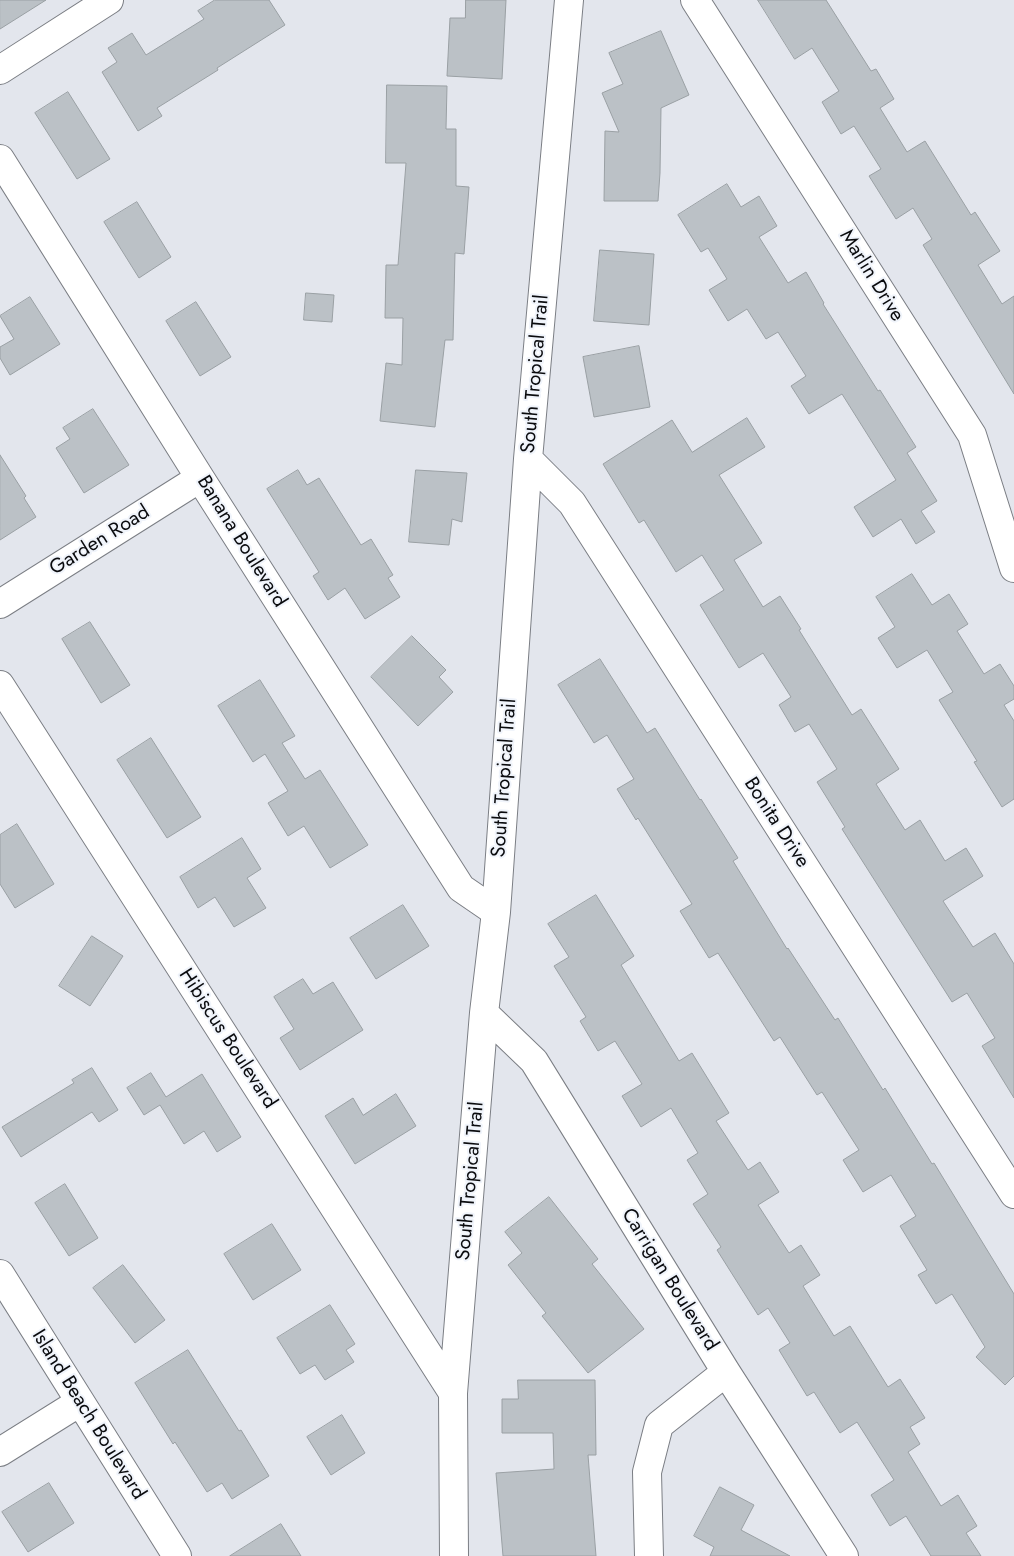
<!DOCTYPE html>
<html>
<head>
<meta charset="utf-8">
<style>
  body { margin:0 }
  canvas { display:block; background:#e3e6ed }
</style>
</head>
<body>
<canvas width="1014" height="1556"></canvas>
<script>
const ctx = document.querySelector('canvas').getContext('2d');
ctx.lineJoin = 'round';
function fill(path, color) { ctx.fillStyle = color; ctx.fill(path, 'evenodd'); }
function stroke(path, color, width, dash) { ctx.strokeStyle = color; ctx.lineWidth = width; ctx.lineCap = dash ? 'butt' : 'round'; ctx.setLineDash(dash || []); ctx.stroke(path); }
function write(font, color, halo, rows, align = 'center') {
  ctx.font = font + ' Jost,sans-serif'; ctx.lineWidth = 4; ctx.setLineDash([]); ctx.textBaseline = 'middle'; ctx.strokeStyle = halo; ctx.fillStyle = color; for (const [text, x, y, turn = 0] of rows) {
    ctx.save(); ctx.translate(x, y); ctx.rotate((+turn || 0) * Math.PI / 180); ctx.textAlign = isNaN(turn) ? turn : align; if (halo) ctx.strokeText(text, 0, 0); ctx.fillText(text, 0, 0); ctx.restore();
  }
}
const building = new Path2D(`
  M 0,0 L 46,0 L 0,29 Z
  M 215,0 L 269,0 L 285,25 L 217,68 L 218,70 L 157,108 L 162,116 L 138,131 L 102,72 L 117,62 L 108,48 L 132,33 L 146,55 L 204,19 L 198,11 Z
  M 466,0 L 506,0 L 502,79 L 447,76 L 450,18 L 465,18 Z
  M 758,0 L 826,0 L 871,71 L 876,69 L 894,99 L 880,108 L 907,152 L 925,141 L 971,215 L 975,212 L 1000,251 L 978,265 L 1002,304 L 1014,296 L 1014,394 L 923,245 L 932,239 L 913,208 L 896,219 L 869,176 L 881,169 L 854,126 L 841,134 L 822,102 L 839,91 L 812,48 L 795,59 Z
  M 661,31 L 689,95 L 661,108 L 660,173 L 658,201 L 604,201 L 605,131 L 619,132 L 602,93 L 623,84 L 609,53 Z
  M 387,85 L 447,86 L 446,129 L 456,129 L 456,186 L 469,187 L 464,254 L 455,253 L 453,340 L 445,340 L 435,427 L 380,421 L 386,363 L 402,365 L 403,318 L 385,318 L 386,265 L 398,265 L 406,163 L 386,163 Z
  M 68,92 L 110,159 L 77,179 L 35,113 Z
  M 727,184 L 741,207 L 759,196 L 777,226 L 759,237 L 788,283 L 806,272 L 824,303 L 823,304 L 878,391 L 880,390 L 916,447 L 907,453 L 937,501 L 921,511 L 935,532 L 916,544 L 901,519 L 873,537 L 854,507 L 896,480 L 842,394 L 809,414 L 791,386 L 806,376 L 778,332 L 766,339 L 747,309 L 728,321 L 709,290 L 727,279 L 708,248 L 701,252 L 678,215 Z
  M 137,202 L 171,257 L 139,278 L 104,222 Z
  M 600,250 L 654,254 L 649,325 L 594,321 Z
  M 306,293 L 334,295 L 332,322 L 304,320 Z
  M 30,297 L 60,344 L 10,375 L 0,358 L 0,347 L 14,339 L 0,316 Z
  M 196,302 L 231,357 L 200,376 L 166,321 Z
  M 639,346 L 650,407 L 594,417 L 583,357 Z
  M 93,409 L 129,465 L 84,493 L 56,448 L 70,439 L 63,428 Z
  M 747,418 L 765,447 L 719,475 L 762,543 L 734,560 L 763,607 L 780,596 L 801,629 L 799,630 L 852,715 L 861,709 L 899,769 L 876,784 L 905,830 L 920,820 L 945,861 L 966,848 L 983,876 L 943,901 L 973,947 L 995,933 L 1014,964 L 1014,1098 L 982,1046 L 995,1038 L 967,993 L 952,1002 L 842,829 L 845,827 L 817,782 L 837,769 L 809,724 L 795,732 L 779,705 L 791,697 L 763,653 L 739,668 L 700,605 L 724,590 L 702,555 L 676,572 L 644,520 L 639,523 L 603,464 L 672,420 L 692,452 Z
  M 0,455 L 26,496 L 24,498 L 36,517 L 0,540 Z
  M 298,470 L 307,485 L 319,478 L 361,545 L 371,539 L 393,575 L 388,578 L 400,597 L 365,619 L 345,588 L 328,600 L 313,576 L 319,572 L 267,489 Z
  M 416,470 L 467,473 L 462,522 L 452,519 L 449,545 L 409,542 Z
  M 912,574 L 932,605 L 949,594 L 968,624 L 957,631 L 984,674 L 1000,664 L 1014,686 L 1014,699 L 1004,705 L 1014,721 L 1014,799 L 1002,807 L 974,762 L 977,761 L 939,700 L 953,692 L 927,650 L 897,668 L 878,638 L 895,627 L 876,597 Z
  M 90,622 L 130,685 L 101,703 L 62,639 Z
  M 412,636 L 446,670 L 439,677 L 453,692 L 418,726 L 371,677 Z
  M 600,659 L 647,733 L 655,728 L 700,800 L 701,799 L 738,858 L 733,861 L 787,949 L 788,948 L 835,1020 L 838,1018 L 883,1090 L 885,1088 L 932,1164 L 934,1163 L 1014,1294 L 1014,1376 L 1005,1385 L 976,1357 L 985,1347 L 952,1294 L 936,1304 L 918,1275 L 927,1270 L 900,1226 L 916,1216 L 891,1175 L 863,1192 L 843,1160 L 859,1150 L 822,1092 L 817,1095 L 780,1037 L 774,1041 L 718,953 L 709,958 L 680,911 L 692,904 L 638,818 L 636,820 L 617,789 L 634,779 L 607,735 L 594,743 L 558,685 Z
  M 260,680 L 295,736 L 282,743 L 305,779 L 320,770 L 368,845 L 330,868 L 304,826 L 288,836 L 268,803 L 288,791 L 265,754 L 253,762 L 218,706 Z
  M 151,738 L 201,817 L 167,838 L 117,760 Z
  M 17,824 L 54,884 L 15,908 L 0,884 L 0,835 Z
  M 242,838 L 261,869 L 247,878 L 266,908 L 234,927 L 215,897 L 198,908 L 180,877 Z
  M 596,895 L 634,956 L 621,965 L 679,1061 L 692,1053 L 729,1113 L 716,1121 L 748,1170 L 760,1162 L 779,1192 L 758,1205 L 789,1253 L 801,1245 L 820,1275 L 803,1286 L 834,1336 L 850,1326 L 888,1387 L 900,1379 L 925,1418 L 910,1427 L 920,1444 L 908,1452 L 941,1506 L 958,1495 L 977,1526 L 966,1533 L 981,1556 L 931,1556 L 906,1516 L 890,1526 L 871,1495 L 894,1480 L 857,1422 L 840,1433 L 814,1392 L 807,1396 L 779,1350 L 790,1343 L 768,1308 L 758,1315 L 717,1250 L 721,1247 L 693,1204 L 708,1194 L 687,1160 L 698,1153 L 671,1108 L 641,1127 L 622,1096 L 642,1084 L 615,1041 L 598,1051 L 580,1021 L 586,1017 L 554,966 L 569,957 L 548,924 Z
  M 403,905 L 429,946 L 376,979 L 350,938 Z
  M 92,936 L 123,956 L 90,1006 L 59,986 Z
  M 303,979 L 313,994 L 333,982 L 363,1030 L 300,1070 L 280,1038 L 294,1029 L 274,997 Z
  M 92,1068 L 118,1110 L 99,1122 L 92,1112 L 21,1157 L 2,1127 L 74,1083 L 72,1080 Z
  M 151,1073 L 166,1097 L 202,1074 L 241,1137 L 217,1152 L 204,1131 L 184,1144 L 160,1105 L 144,1115 L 127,1088 Z
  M 396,1094 L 416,1126 L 355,1164 L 325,1116 L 353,1098 L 363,1115 Z
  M 65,1184 L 98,1238 L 69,1256 L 35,1203 Z
  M 549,1197 L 598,1259 L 592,1264 L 644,1329 L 588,1373 L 542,1316 L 546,1313 L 508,1265 L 522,1253 L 505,1232 Z
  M 272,1224 L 301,1270 L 253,1300 L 224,1254 Z
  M 123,1265 L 165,1320 L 135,1343 L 93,1288 Z
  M 330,1305 L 355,1344 L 346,1350 L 354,1362 L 325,1380 L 315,1365 L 300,1374 L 277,1338 Z
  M 188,1350 L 239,1431 L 241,1430 L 269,1476 L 232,1499 L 222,1483 L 207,1492 L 175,1442 L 173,1444 L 135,1383 Z
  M 518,1380 L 595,1380 L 596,1455 L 588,1455 L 596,1556 L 503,1556 L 496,1473 L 554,1469 L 553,1433 L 502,1433 L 502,1399 L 518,1399 Z
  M 342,1415 L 365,1453 L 331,1475 L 307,1437 Z
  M 49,1483 L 74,1523 L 28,1552 L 2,1512 Z
  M 720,1487 L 754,1505 L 741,1530 L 790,1556 L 710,1556 L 714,1547 L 694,1536 Z
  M 281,1524 L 301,1556 L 230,1556 Z`);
fill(building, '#bbc1c6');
stroke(building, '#9aa0a4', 1);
const minor = new Path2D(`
  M 695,0 L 972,435 L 1014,568
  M 0,70 L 109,0
  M 0,159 L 200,478 L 461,888 L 496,912
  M 528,459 L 572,503 L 1014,1194
  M 0,604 L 200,478
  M 0,685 L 453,1393
  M 484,1013 L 534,1061 L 726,1372 L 844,1556
  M 0,1274 L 177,1556
  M 0,1452 L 80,1402
  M 454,1556 L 453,1393 L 484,1013 L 496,912 L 528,459 L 569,0
  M 649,1556 L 647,1472 L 659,1425 L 726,1372`);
stroke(minor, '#7b7e84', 30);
stroke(minor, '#fff', 28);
write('20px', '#0a0b0e', '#f0f4fb', [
  ["Marlin Drive",871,276,58],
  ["South Tropical Trail",536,374,-85],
  ["Garden Road",100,541,-32],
  ["Banana Boulevard",241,542,58],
  ["South Tropical Trail",505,778,-86],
  ["Bonita Drive",776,823,57],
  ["Hibiscus Boulevard",227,1039,57],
  ["South Tropical Trail",471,1181,-85],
  ["Carrigan Boulevard",669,1280,58],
  ["Island Beach Boulevard",88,1415,58]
]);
</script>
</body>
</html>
